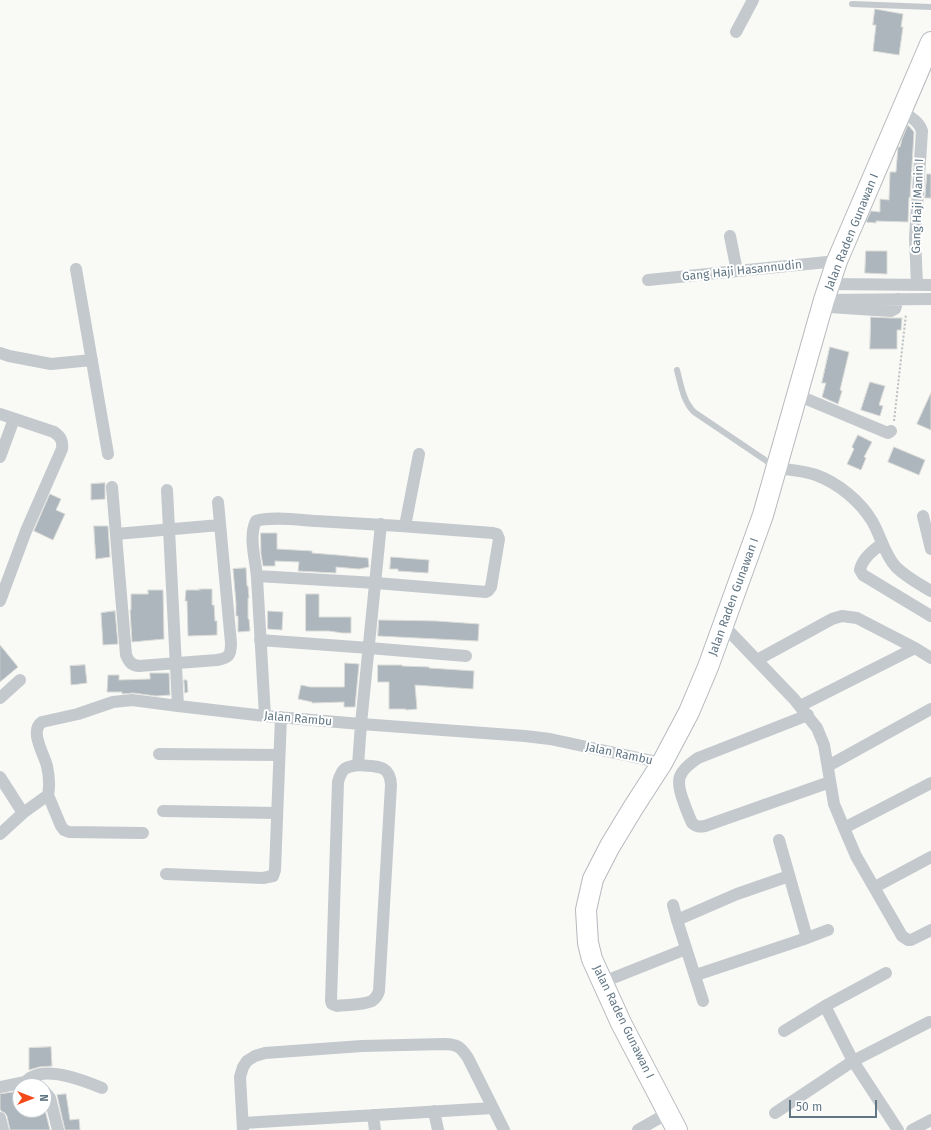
<!DOCTYPE html>
<html>
<head>
<meta charset="utf-8">
<style>
  body { margin:0 }
  #map { position:relative; width:931px; height:1130px; overflow:hidden; background:#f9f9f6; font-family:"Fira Sans",sans-serif }
  canvas { display:block }
  .north { position:absolute; left:12px; top:1078px; width:40px; height:40px; box-sizing:border-box; background:#fff; border:1px solid #c0c8ce; border-radius:50%; rotate:90deg; font-size:11px; font-weight:700; line-height:16px; text-align:center; color:#617684 }
  .north::after { content:''; display:block; margin:auto; width:14px; height:18px; background:#f4491b; clip-path:polygon(50% 0,100% 100%,50% 72%,0 100%) }
  .scale { position:absolute; left:789px; top:1100px; width:88px; height:18px; box-sizing:border-box; border:2px solid #617684; border-top:0; padding-left:5px; font-size:12px; line-height:14px; white-space:nowrap; color:#617684; -webkit-text-stroke:3px #fff; paint-order:stroke }
</style>
</head>
<body>
<div id="map">
<canvas width="931" height="1130"></canvas>
<div class="north">N</div>
<div class="scale">50 m</div>
</div>
<script>
const ctx = document.querySelector('canvas').getContext('2d');
ctx.lineJoin = 'round';
function fill(path, color) { ctx.fillStyle = color; ctx.fill(path, 'evenodd'); }
function stroke(path, color, width, dash) { ctx.strokeStyle = color; ctx.lineWidth = width; ctx.lineCap = dash ? 'butt' : 'round'; ctx.setLineDash(dash || []); ctx.stroke(path); }
function write(font, color, halo, rows, align = 'center') {
  ctx.font = font + ' "Fira Sans",sans-serif'; ctx.lineWidth = 4; ctx.setLineDash([]); ctx.textBaseline = 'middle'; ctx.strokeStyle = halo; ctx.fillStyle = color; for (const [text, x, y, turn = 0] of rows) {
    ctx.save(); ctx.translate(x, y); ctx.rotate((+turn || 0) * Math.PI / 180); ctx.textAlign = isNaN(turn) ? turn : align; if (halo) ctx.strokeText(text, 0, 0); ctx.fillText(text, 0, 0); ctx.restore();
  }
}
const building = new Path2D(`
  M 875,9 L 903,14 L 901,27 L 903,27 L 899,55 L 873,51 L 876,25 L 873,25 Z
  M 908,125 L 914,132 L 910,198 L 909,197 L 908,222 L 876,221 L 876,223 L 866,222 L 871,211 L 880,212 L 880,199 L 889,200 L 890,172 L 896,172 L 898,147 L 900,147 L 902,139 Z
  M 927,174 L 931,174 L 931,198 L 925,198 Z
  M 866,251 L 887,251 L 887,274 L 865,273 Z
  M 871,317 L 891,318 L 902,318 L 901,330 L 897,330 L 897,349 L 870,349 Z
  M 830,347 L 849,352 L 840,390 L 842,391 L 838,404 L 822,397 L 826,383 L 822,383 Z
  M 870,382 L 885,386 L 879,405 L 883,406 L 880,416 L 861,410 Z
  M 931,393 L 931,430 L 917,424 Z
  M 858,435 L 872,442 L 864,457 L 866,458 L 861,470 L 847,464 L 854,449 L 852,447 Z
  M 894,447 L 925,460 L 919,475 L 888,462 Z
  M 105,483 L 105,499 L 91,500 L 91,484 Z
  M 50,494 L 61,499 L 56,510 L 65,514 L 53,540 L 34,531 Z
  M 94,526 L 108,526 L 110,557 L 96,559 Z
  M 261,533 L 277,533 L 277,549 L 312,551 L 312,553 L 337,555 L 368,558 L 369,567 L 359,569 L 336,567 L 336,573 L 298,571 L 299,562 L 275,561 L 275,566 L 263,566 L 261,554 Z
  M 391,557 L 429,560 L 428,573 L 398,571 L 398,569 L 390,569 Z
  M 246,568 L 247,586 L 248,586 L 249,598 L 248,598 L 248,619 L 249,619 L 250,631 L 238,632 L 238,616 L 236,616 L 236,603 L 233,569 Z
  M 199,589 L 212,589 L 212,605 L 214,605 L 215,621 L 217,621 L 217,635 L 188,636 L 187,601 L 185,601 L 186,590 L 200,590 Z
  M 148,590 L 163,590 L 164,639 L 132,642 L 130,610 L 131,610 L 131,594 L 148,594 Z
  M 306,594 L 319,594 L 319,617 L 351,617 L 351,633 L 342,633 L 329,631 L 306,631 Z
  M 115,611 L 118,644 L 103,645 L 101,613 Z
  M 268,611 L 283,612 L 282,630 L 268,629 Z
  M 379,620 L 436,621 L 479,624 L 478,641 L 378,636 Z
  M 0,645 L 18,667 L 0,682 Z
  M 345,663 L 359,664 L 355,707 L 344,707 L 344,702 L 312,703 L 312,702 L 298,699 L 301,685 L 310,687 L 344,687 Z
  M 85,665 L 87,683 L 71,685 L 70,666 Z
  M 378,665 L 402,665 L 402,666 L 429,667 L 429,668 L 474,671 L 473,689 L 415,685 L 417,709 L 406,710 L 406,709 L 389,709 L 389,682 L 378,682 Z
  M 150,673 L 169,673 L 170,695 L 156,696 L 133,693 L 122,694 L 122,692 L 107,692 L 108,675 L 119,675 L 119,680 L 150,679 Z
  M 184,680 L 187,680 L 188,692 L 185,693 Z
  M 51,1047 L 52,1066 L 39,1067 L 29,1070 L 29,1048 Z
  M 15,1092 L 19,1110 L 45,1110 L 50,1130 L 10,1130 L 7,1116 L 5,1113 L 1,1111 L 0,1109 L 0,1094 Z
  M 66,1094 L 70,1120 L 79,1119 L 80,1130 L 65,1130 L 57,1095 Z`);
fill(building, '#acb6bc');
stroke(building, '#dbdbd8', 1);
const trunk = new Path2D(`
  M 677,1130 L 621,1023 L 592,959 L 588,943 L 586,910 L 593,879 L 610,846 L 633,808 L 662,763 L 689,712 L 708,667 L 763,515 L 824,300 L 837,261 L 931,42`);
stroke(trunk, '#b5babe', 22);
stroke(new Path2D(`
  M 894,421 L 906,314`), '#bcc0c3', 2, [2, 2]);
stroke(new Path2D(`
  M 852,4 L 931,7
  M 677,370 C 681,385 683,401 694,412 L 774,466`), '#c4c9cd', 6);
stroke(new Path2D(`
  M 736,32 L 753,0
  M 902,111 C 910,117 919,121 922,131 L 915,237 L 917,285
  M 730,236 L 737,271
  M 76,269 L 108,454
  M 648,280 L 837,261
  M 829,284 L 931,285
  M 824,300 L 931,299
  M 829,307 L 891,311 L 895,309 L 898,299
  M 0,353 L 9,356 L 51,364 L 92,360
  M 797,395 L 883,431 L 888,433 L 891,431
  M 0,414 L 54,432 C 61,437 63,441 62,449 L 26,531 L 0,601
  M 0,457 L 14,419
  M 777,468 C 790,470 804,471 816,475 C 838,483 860,501 872,521 C 881,536 884,554 896,567 C 906,577 919,584 931,591
  M 112,487 L 126,655 C 129,662 131,665 139,666 L 217,660 C 229,658 231,655 231,643 L 218,502
  M 167,490 L 178,706
  M 923,516 L 931,549
  M 405,526 L 419,454
  M 116,534 L 220,525
  M 882,544 C 873,550 862,559 860,570 L 863,575 L 931,616
  M 257,576 L 376,583 L 486,592 L 488,591 L 491,587 L 499,539 L 497,534 L 493,533 C 434,528 375,524 316,521 C 300,520 270,516 256,521 C 248,537 256,561 257,578 C 260,624 262,670 265,716
  M 724,626 L 794,699 L 817,728 L 824,745 L 834,804 L 844,828 L 856,856 L 902,936 L 908,940 L 911,940 L 931,930
  M 260,640 L 369,648 L 466,656
  M 757,660 L 832,619 L 842,616 L 857,618 L 915,648 L 931,658
  M 0,698 L 20,680
  M 800,706 L 915,648
  M 808,715 L 698,758 C 677,772 675,780 684,803 C 686,809 689,816 692,823 C 697,827 699,827 705,826 L 830,782
  M 159,754 L 279,755
  M 358,765 C 375,767 390,763 391,785 L 379,991 C 378,995 376,998 372,1001 C 363,1005 346,1005 337,1006 L 332,1004 L 331,1001 L 338,782 C 342,768 345,767 358,765 Z
  M 358,765 L 361,724 L 381,524
  M 828,766 L 931,709
  M 0,777 L 23,813
  M 48,795 L 61,826 L 64,830 L 69,832 L 143,833
  M 163,811 L 277,813
  M 844,828 L 931,783
  M 0,834 L 23,813 L 48,795 C 50,785 49,775 47,766 C 44,754 29,731 42,722 L 78,714 L 113,702 L 132,700 L 178,706 L 265,716 L 361,724 L 525,736 L 550,739 L 662,763
  M 779,840 L 807,938
  M 166,874 L 263,878 L 273,876 L 275,870 L 281,717
  M 875,887 L 931,857
  M 673,905 L 677,920 L 703,1001
  M 677,920 L 737,894 L 789,876
  M 696,975 L 807,938 L 828,930
  M 603,982 L 686,949
  M 825,1006 L 853,1061 L 898,1130
  M 784,1031 L 825,1006 L 886,973
  M 25,1082 C 27,1081 29,1078 32,1077 C 50,1067 85,1081 102,1088
  M 0,1087 L 25,1082 L 35,1086
  M 44,1091 L 50,1098 L 58,1130
  M 434,1111 L 438,1130
  M 775,1113 L 853,1061 L 929,1022
  M 373,1115 L 375,1130
  M 0,1118 L 3,1130
  M 243,1123 L 493,1108
  M 243,1130 L 240,1077 L 243,1067 L 247,1061 L 255,1056 L 265,1053 L 362,1046 L 444,1044 C 457,1044 461,1047 468,1058 L 504,1130
  M 638,1130 L 668,1113
  M 912,1130 L 931,1120`), '#c4c9cd', 12);
stroke(trunk, '#fff', 20);
write('12px', '#617684', '#fff', [
  ["Gang Haji Manin I",918,206,-88],
  ["Jalan Raden Gunawan I",852,232,-68],
  ["Gang Haji Hasannudin",742,271,-6],
  ["Jalan Raden Gunawan I",734,597,-70],
  ["Jalan Rambu",298,719,5],
  ["Jalan Rambu",619,754,12],
  ["Jalan Raden Gunawan I",623,1022,64]
]);
</script>
</body>
</html>
